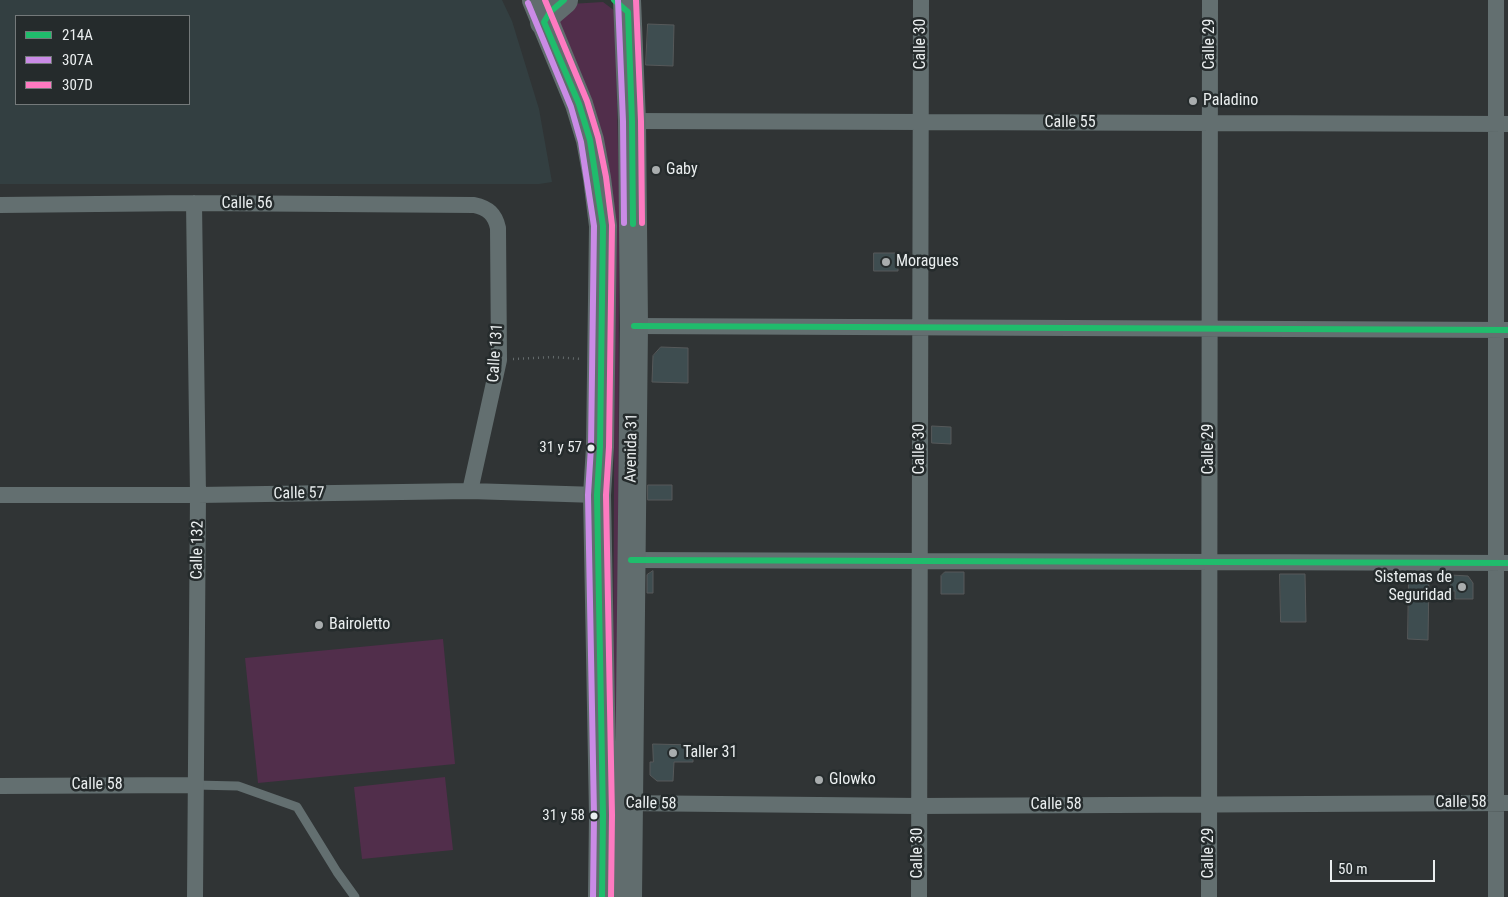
<!DOCTYPE html>
<html>
<head>
<meta charset="utf-8">
<style>
  body { margin:0 }
  #map { position:relative; width:1508px; height:897px; overflow:hidden; background:#303435; font-family:"Roboto Condensed",sans-serif }
  canvas { display:block }
  .legend { position:absolute; left:15px; top:15px; width:175px; height:90px; box-sizing:border-box; background:#252b2c; border:1px solid #74797a; margin:0; padding:6px 9px; list-style:none; font-size:15px; color:#eaeeef }
  .legend li { display:flex; align-items:center; gap:10px; height:25px }
  .legend b { width:25px; border:1px solid #74797a }
  .scale { position:absolute; left:1330px; top:860px; width:105px; height:22px; box-sizing:border-box; border:2px solid #eaeeef; border-top:0; padding-left:6px; font-size:15px; line-height:18px; white-space:nowrap; color:#eaeeef; -webkit-text-stroke:4px #252b2c; paint-order:stroke }
</style>
</head>
<body>
<div id="map">
<canvas width="1508" height="897"></canvas>
<ul class="legend">
<li><b style="height:6px;background:#20bc6c"></b>214A</li>
<li><b style="height:6px;background:#ca8be6"></b>307A</li>
<li><b style="height:6px;background:#fe7ac1"></b>307D</li>
</ul>
<div class="scale">50 m</div>
</div>
<script>
const ctx = document.querySelector('canvas').getContext('2d');
ctx.lineJoin = 'round';
function fill(path, color) { ctx.fillStyle = color; ctx.fill(path, 'evenodd'); }
function stroke(path, color, width, dash) { ctx.strokeStyle = color; ctx.lineWidth = width; ctx.lineCap = dash ? 'butt' : 'round'; ctx.setLineDash(dash || []); ctx.stroke(path); }
function write(font, color, halo, rows, align = 'center') {
  ctx.font = font + ' "Roboto Condensed",sans-serif'; ctx.lineWidth = 5; ctx.setLineDash([]); ctx.textBaseline = 'middle'; ctx.strokeStyle = halo; ctx.fillStyle = color; for (const [text, x, y, turn = 0] of rows) {
    ctx.save(); ctx.translate(x, y); ctx.rotate((+turn || 0) * Math.PI / 180); ctx.textAlign = isNaN(turn) ? turn : align; if (halo) ctx.strokeText(text, 0, 0); ctx.fillText(text, 0, 0); ctx.restore();
  }
}
fill(new Path2D(`
  M 0,0 L 502,0 L 512,21 L 539,109 L 552,182 L 539,184 L 0,184 ZM 16,16 L 189,16 L 189,104 L 16,104 Z`), '#333f41');
fill(new Path2D(`
  M 603,2 L 615,11 L 619,195 L 618,750 L 613,717 L 615,243 L 555,18 L 570,4 Z
  M 443,639 L 455,764 L 258,783 L 245,658 Z
  M 445,777 L 453,850 L 362,859 L 354,787 Z`), '#512e4b');
const building = new Path2D(`
  M 648,24 L 674,25 L 673,66 L 646,65 Z
  M 874,253 L 898,253 L 898,271 L 874,271 Z
  M 661,347 L 688,348 L 688,383 L 652,382 L 653,356 Z
  M 932,426 L 951,427 L 951,444 L 932,443 Z
  M 648,485 L 672,485 L 672,500 L 648,500 Z
  M 653,571 L 653,593 L 647,593 L 647,575 Z
  M 945,572 L 964,572 L 964,594 L 941,594 L 941,576 Z
  M 1280,574 L 1305,574 L 1306,622 L 1281,622 Z
  M 1409,575 L 1429,576 L 1428,640 L 1408,639 Z
  M 1451,575 L 1468,576 L 1473,583 L 1473,599 L 1455,599 L 1455,591 L 1451,591 Z
  M 653,744 L 693,745 L 693,762 L 674,762 L 673,781 L 657,781 L 650,775 L 650,762 L 653,762 Z`);
fill(building, '#3e4d50');
stroke(building, '#56595a', 1);
stroke(new Path2D(`
  M 513,359 L 552,357 L 582,359`), '#656c6d', 2.5, [1, 4]);
stroke(new Path2D(`
  M 195,785 L 238,786 L 297,807 L 337,872 L 355,897`), '#636f70', 9);
stroke(new Path2D(`
  M 632,121 L 1508,124
  M 194,203 L 198,495 L 195,897
  M 0,205 L 194,203 L 474,205 C 488,208 495,214 498,228 L 499,360 L 470,491
  M 634,326 L 1508,330
  M 0,495 L 198,495 L 470,491 L 597,495
  M 631,560 L 1508,563
  M 0,786 L 195,785
  M 620,803 L 918,806 L 1508,803
  M 919,897 L 921,0
  M 1209,897 L 1210,0
  M 1496,897 L 1496,0`), '#636f70', 16);
stroke(new Path2D(`
  M 536,0 L 579,104 L 590,140 L 597,178 L 603,226 L 600,447 L 597,495 L 603,815 L 602,897
  M 627,0 L 632,121 L 634,326 L 628,897
  M 544,22 L 550,12 L 564,0`), '#616d6e', 28);
stroke(new Path2D(`
  M 564,0 L 550,12 L 544,22 L 579,104 L 590,140 L 603,226 L 600,447 L 597,495 L 603,815 L 602,897
  M 614,0 L 628,12 L 632,121 L 633,224
  M 634,326 L 1508,330
  M 631,560 L 1508,563`), '#20bc6c', 6);
stroke(new Path2D(`
  M 618,0 L 623,121 L 624,223
  M 528,3 L 571,107 L 581,142 L 594,226 L 591,447 L 588,495 L 594,815 L 593,897`), '#ca8be6', 6);
stroke(new Path2D(`
  M 545,0 L 587,101 L 598,137 L 606,177 L 612,225 L 609,447 L 606,495 L 612,815 L 611,897
  M 636,0 L 641,121 L 642,223`), '#fe7ac1', 6);
for (const [x, y, r, color] of [
  [1193,101,5,"#a9adae"],
  [656,170,5,"#a9adae"],
  [886,262,5,"#a9adae"],
  [591,448,4.5,"#eaeeef"],
  [1462,587,5,"#a9adae"],
  [319,625,5,"#a9adae"],
  [673,753,5,"#a9adae"],
  [819,780,5,"#a9adae"],
  [594,816,4.5,"#eaeeef"]
]) { const dot = new Path2D(); dot.arc(x, y, r, 0, 2 * Math.PI); ctx.fillStyle = color; ctx.fill(dot); stroke(dot, '#252b2c', 2); }
write('15px', '#eaeeef', '#252b2c', [
  ["31 y 57",582,448],
  ["31 y 58",585,816]
], 'right');
write('16px', '#eaeeef', '#252b2c', [
  ["Calle 30",921,44,-90],
  ["Calle 29",1210,44,-90],
  ["Calle 55",1070,123],
  ["Calle 56",247,204],
  ["Calle 131",496,353,-86],
  ["Avenida 31",632,448,-89],
  ["Calle 30",920,449,-90],
  ["Calle 29",1209,449,-90],
  ["Calle 57",299,494,-1],
  ["Calle 132",198,550,-89],
  ["Calle 58",97,785],
  ["Calle 58",1461,803],
  ["Calle 58",651,804,1],
  ["Calle 58",1056,805],
  ["Calle 30",918,853,-90],
  ["Calle 29",1209,853,-90]
]);
write('16px', '#eaeeef', '#252b2c', [
  ["Paladino",1203,101],
  ["Gaby",666,170],
  ["Moragues",896,262],
  ["Sistemas de",1452,578,"right"],
  ["Seguridad",1452,596,"right"],
  ["Bairoletto",329,625],
  ["Taller 31",683,753],
  ["Glowko",829,780]
], 'left');
</script>
</body>
</html>
